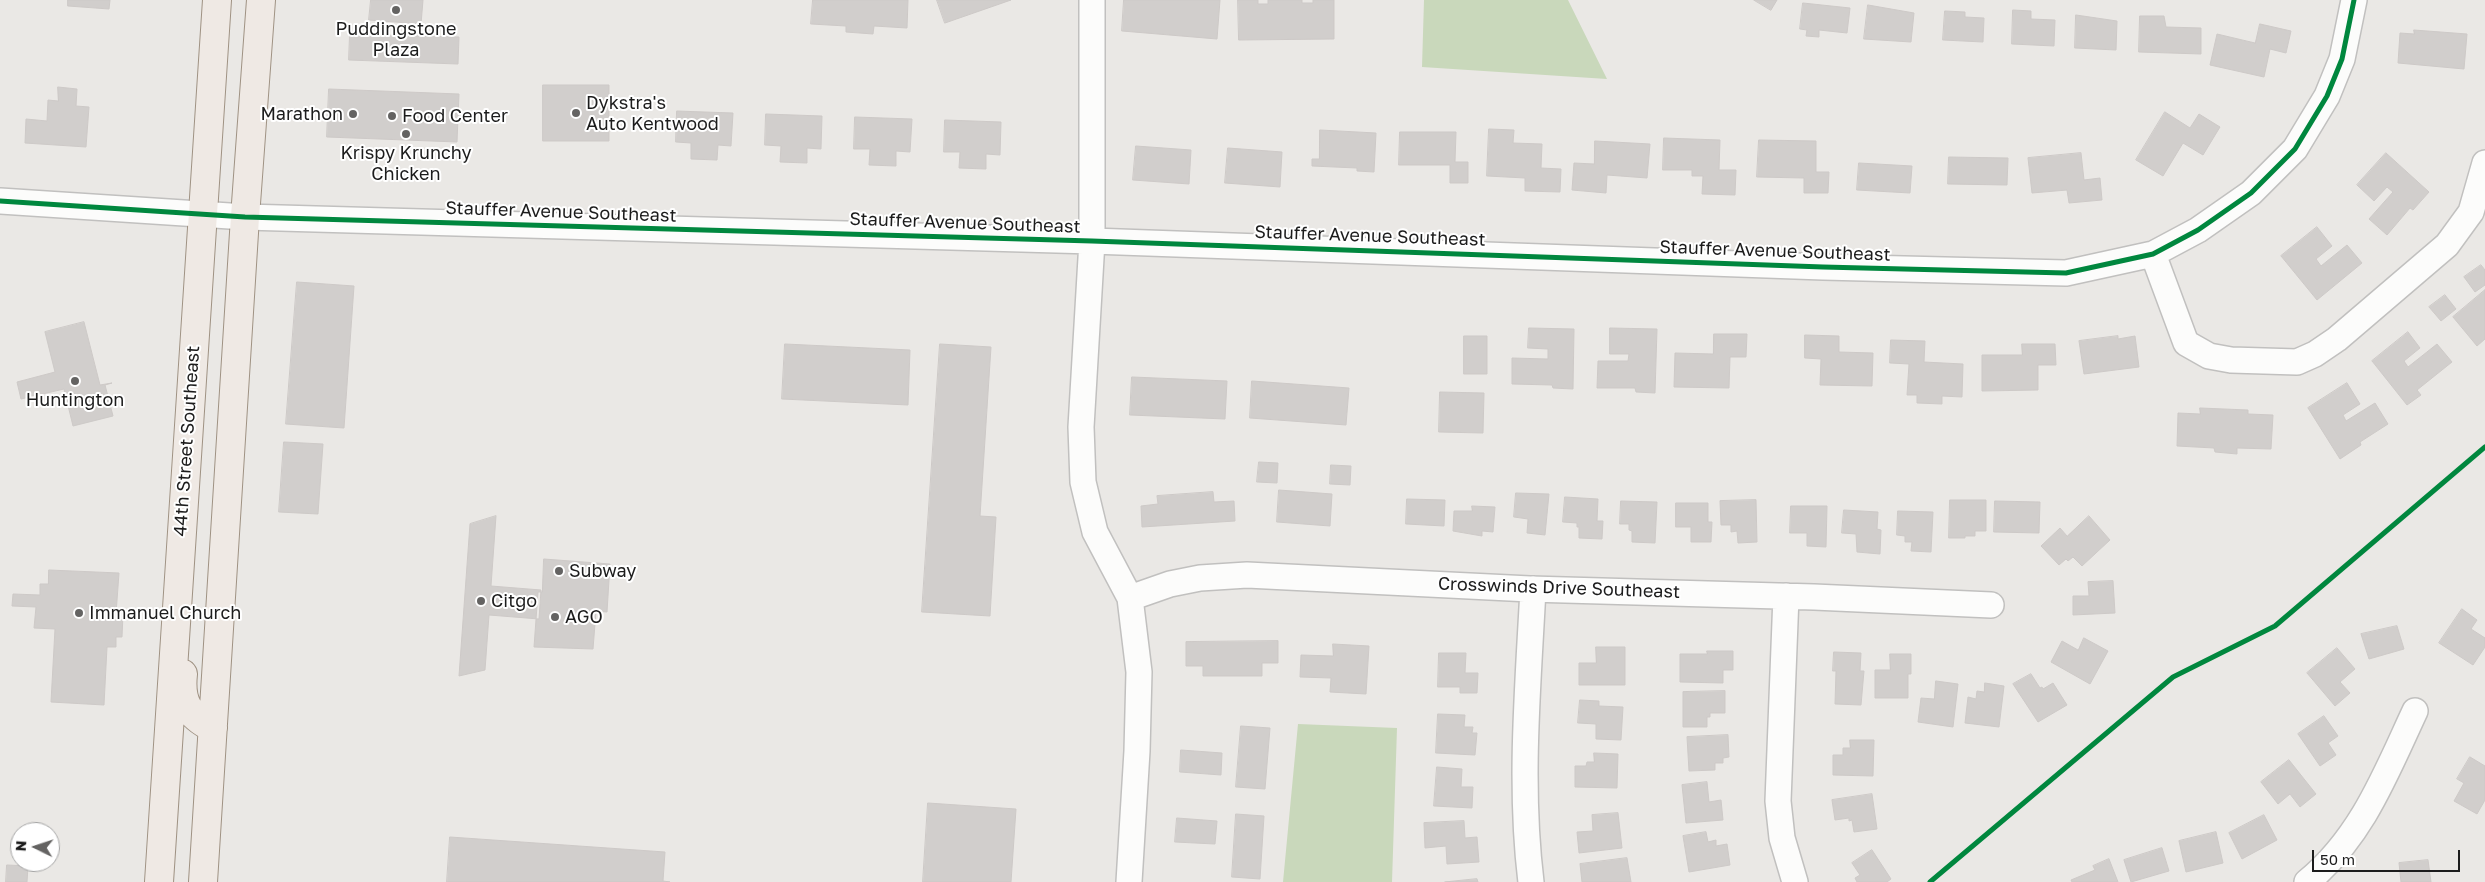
<!DOCTYPE html>
<html>
<head>
<meta charset="utf-8">
<style>
  body { margin:0 }
  #map { position:relative; width:2485px; height:882px; overflow:hidden; background:#eae8e5; font-family:"Golos Text",sans-serif }
  canvas { display:block }
  .north { position:absolute; left:10px; top:822px; width:50px; height:50px; box-sizing:border-box; background:#fff; border:1px solid #a4a4a4; border-radius:50%; rotate:274deg; font-size:14px; font-weight:700; line-height:20px; text-align:center; color:#1c1c1c }
  .north::after { content:''; display:block; margin:auto; width:18px; height:22px; background:#646362; clip-path:polygon(50% 0,100% 100%,50% 72%,0 100%) }
  .scale { position:absolute; left:2312px; top:850px; width:148px; height:22px; box-sizing:border-box; border:2px solid #1c1c1c; border-top:0; padding-left:6px; font-size:15px; line-height:18px; white-space:nowrap; color:#1c1c1c; -webkit-text-stroke:4px #fff; paint-order:stroke }
</style>
</head>
<body>
<div id="map">
<canvas width="2485" height="882"></canvas>
<div class="north">N</div>
<div class="scale">50 m</div>
</div>
<script>
const ctx = document.querySelector('canvas').getContext('2d');
ctx.lineJoin = 'round';
function fill(path, color) { ctx.fillStyle = color; ctx.fill(path, 'evenodd'); }
function stroke(path, color, width, dash) { ctx.strokeStyle = color; ctx.lineWidth = width; ctx.lineCap = dash ? 'butt' : 'round'; ctx.setLineDash(dash || []); ctx.stroke(path); }
function write(font, color, halo, rows, align = 'center') {
  ctx.font = font + ' "Golos Text",sans-serif'; ctx.lineWidth = 4; ctx.setLineDash([]); ctx.textBaseline = 'middle'; ctx.strokeStyle = halo; ctx.fillStyle = color; for (const [text, x, y, turn = 0] of rows) {
    ctx.save(); ctx.translate(x, y); ctx.rotate((+turn || 0) * Math.PI / 180); ctx.textAlign = isNaN(turn) ? turn : align; if (halo) ctx.strokeText(text, 0, 0); ctx.fillText(text, 0, 0); ctx.restore();
  }
}
fill(new Path2D(`
  M 1424,0 L 1568,0 L 1607,79 L 1422,67 Z
  M 1298,724 L 1397,728 L 1392,882 L 1283,882 Z`), '#c9d8bb');
const building = new Path2D(`
  M 68,0 L 110,0 L 109,9 L 68,6 Z
  M 371,0 L 423,0 L 421,24 L 369,20 Z
  M 813,0 L 908,0 L 907,28 L 874,26 L 873,34 L 846,32 L 846,26 L 811,24 Z
  M 937,0 L 1011,0 L 945,23 Z
  M 1124,0 L 1220,0 L 1217,39 L 1122,31 Z
  M 1238,0 L 1258,0 L 1258,4 L 1268,4 L 1268,0 L 1302,0 L 1302,3 L 1313,3 L 1313,0 L 1334,0 L 1334,39 L 1239,40 Z
  M 1754,0 L 1777,0 L 1771,10 Z
  M 1803,3 L 1850,8 L 1847,33 L 1819,30 L 1819,37 L 1806,36 L 1807,30 L 1800,29 Z
  M 1868,5 L 1914,13 L 1911,42 L 1864,39 Z
  M 2013,10 L 2031,11 L 2031,19 L 2055,20 L 2054,46 L 2012,44 Z
  M 1945,11 L 1965,12 L 1965,17 L 1984,18 L 1983,42 L 1943,40 Z
  M 2076,15 L 2117,21 L 2116,50 L 2075,48 Z
  M 2140,16 L 2164,16 L 2166,27 L 2201,28 L 2201,54 L 2139,52 Z
  M 2260,24 L 2291,31 L 2286,53 L 2270,49 L 2264,77 L 2210,65 L 2217,34 L 2255,43 Z
  M 2414,30 L 2467,34 L 2464,69 L 2398,63 L 2400,33 L 2414,34 Z
  M 350,34 L 459,37 L 458,64 L 349,60 Z
  M 543,85 L 609,85 L 609,141 L 543,141 Z
  M 58,87 L 77,89 L 76,106 L 89,107 L 86,147 L 25,143 L 26,119 L 47,121 L 48,100 L 58,101 Z
  M 329,89 L 459,94 L 457,142 L 327,137 Z
  M 677,111 L 733,113 L 731,146 L 718,145 L 717,160 L 691,159 L 691,143 L 676,142 Z
  M 2165,112 L 2190,128 L 2199,114 L 2220,127 L 2203,155 L 2183,143 L 2163,176 L 2136,160 Z
  M 766,114 L 822,116 L 821,149 L 807,148 L 807,163 L 780,162 L 781,146 L 765,145 Z
  M 855,117 L 912,119 L 910,152 L 896,151 L 896,166 L 869,165 L 870,149 L 854,149 Z
  M 945,120 L 1001,122 L 1000,155 L 986,154 L 986,169 L 959,168 L 960,152 L 944,152 Z
  M 1489,129 L 1514,130 L 1513,143 L 1542,144 L 1541,168 L 1561,169 L 1560,192 L 1525,191 L 1525,178 L 1487,176 Z
  M 1320,130 L 1376,133 L 1374,172 L 1357,171 L 1357,168 L 1312,166 L 1312,159 L 1319,159 Z
  M 1400,132 L 1456,132 L 1455,162 L 1468,162 L 1468,183 L 1450,183 L 1450,165 L 1399,165 Z
  M 1664,138 L 1720,140 L 1719,170 L 1736,170 L 1735,195 L 1702,194 L 1703,176 L 1692,176 L 1692,170 L 1663,170 Z
  M 1759,140 L 1816,141 L 1816,172 L 1829,172 L 1828,193 L 1804,193 L 1804,178 L 1757,177 Z
  M 1595,141 L 1650,144 L 1647,178 L 1607,175 L 1606,193 L 1572,190 L 1574,163 L 1594,164 Z
  M 1136,146 L 1191,150 L 1189,184 L 1133,180 Z
  M 1228,148 L 1282,152 L 1280,187 L 1225,183 Z
  M 2081,153 L 2084,180 L 2100,178 L 2102,200 L 2069,203 L 2067,190 L 2032,193 L 2028,158 Z
  M 2386,153 L 2429,192 L 2413,210 L 2410,208 L 2387,235 L 2369,219 L 2393,192 L 2387,187 L 2374,201 L 2357,185 Z
  M 1949,157 L 2008,158 L 2007,185 L 1948,184 Z
  M 1859,163 L 1912,166 L 1910,193 L 1857,190 Z
  M 2317,227 L 2332,246 L 2316,259 L 2321,266 L 2347,245 L 2362,263 L 2317,300 L 2281,256 Z
  M 2481,265 L 2485,270 L 2485,285 L 2475,292 L 2464,277 Z
  M 297,282 L 354,286 L 344,428 L 286,424 Z
  M 2485,290 L 2485,339 L 2477,346 L 2453,317 Z
  M 2445,295 L 2456,309 L 2441,321 L 2429,307 Z
  M 84,322 L 100,385 L 112,383 L 105,385 L 113,416 L 73,426 L 64,389 L 21,399 L 17,382 L 55,372 L 45,332 Z
  M 1529,328 L 1574,329 L 1573,389 L 1553,388 L 1552,385 L 1512,384 L 1512,358 L 1548,359 L 1548,349 L 1528,348 Z
  M 1610,328 L 1657,329 L 1655,393 L 1636,392 L 1635,388 L 1597,388 L 1598,361 L 1628,361 L 1629,354 L 1610,354 Z
  M 2408,332 L 2420,348 L 2404,361 L 2408,367 L 2437,344 L 2452,362 L 2417,390 L 2421,395 L 2407,405 L 2372,361 Z
  M 1714,334 L 1747,334 L 1746,357 L 1730,357 L 1729,388 L 1674,387 L 1675,353 L 1713,354 Z
  M 1805,335 L 1839,336 L 1839,352 L 1873,353 L 1872,386 L 1820,385 L 1821,359 L 1805,358 Z
  M 1464,336 L 1487,336 L 1487,374 L 1464,374 Z
  M 2118,336 L 2118,339 L 2135,336 L 2139,367 L 2084,374 L 2079,341 Z
  M 1891,340 L 1925,341 L 1924,362 L 1963,364 L 1962,397 L 1942,396 L 1942,404 L 1917,403 L 1917,395 L 1907,395 L 1909,364 L 1890,363 Z
  M 785,344 L 910,350 L 908,405 L 782,399 Z
  M 940,344 L 991,347 L 980,516 L 996,517 L 990,616 L 922,612 Z
  M 2022,344 L 2055,344 L 2056,365 L 2038,365 L 2038,390 L 1982,391 L 1982,355 L 2022,355 Z
  M 1132,377 L 1227,381 L 1225,419 L 1130,415 Z
  M 1252,381 L 1349,388 L 1346,425 L 1250,418 Z
  M 2347,383 L 2360,404 L 2343,415 L 2346,421 L 2375,403 L 2388,424 L 2360,442 L 2361,445 L 2340,459 L 2308,408 Z
  M 1440,392 L 1484,393 L 1483,433 L 1439,432 Z
  M 2200,408 L 2248,410 L 2248,414 L 2273,415 L 2271,449 L 2237,448 L 2237,454 L 2215,452 L 2214,448 L 2177,446 L 2178,413 L 2200,414 Z
  M 284,442 L 323,444 L 318,514 L 279,512 Z
  M 1259,462 L 1278,463 L 1277,483 L 1257,482 Z
  M 1331,465 L 1351,466 L 1350,485 L 1330,484 Z
  M 1279,490 L 1332,494 L 1330,526 L 1277,522 Z
  M 1213,492 L 1214,502 L 1234,501 L 1235,521 L 1142,527 L 1141,506 L 1158,504 L 1157,496 Z
  M 1516,493 L 1549,494 L 1545,535 L 1527,533 L 1528,519 L 1514,517 Z
  M 1565,497 L 1598,499 L 1597,521 L 1603,521 L 1602,539 L 1579,538 L 1579,527 L 1577,527 L 1577,523 L 1563,522 Z
  M 1407,499 L 1445,500 L 1444,526 L 1406,524 Z
  M 1756,500 L 1757,542 L 1738,543 L 1737,531 L 1731,532 L 1731,525 L 1721,525 L 1720,501 Z
  M 1950,500 L 1986,500 L 1986,531 L 1975,531 L 1975,536 L 1965,536 L 1965,538 L 1949,538 Z
  M 1621,501 L 1657,502 L 1655,543 L 1632,542 L 1632,531 L 1629,530 L 1629,524 L 1620,524 Z
  M 1995,501 L 2040,502 L 2039,533 L 1994,532 Z
  M 1676,503 L 1708,503 L 1708,522 L 1712,522 L 1711,542 L 1691,542 L 1691,527 L 1676,527 Z
  M 1472,506 L 1495,507 L 1493,532 L 1482,531 L 1482,536 L 1453,531 L 1454,511 L 1472,511 Z
  M 1791,506 L 1827,506 L 1826,547 L 1807,546 L 1807,533 L 1790,533 Z
  M 1844,510 L 1878,512 L 1877,529 L 1881,530 L 1880,554 L 1857,552 L 1856,534 L 1842,533 Z
  M 1898,511 L 1933,512 L 1931,552 L 1911,551 L 1912,542 L 1905,542 L 1905,536 L 1897,535 Z
  M 496,516 L 491,586 L 541,590 L 539,619 L 489,615 L 485,670 L 459,676 L 470,524 Z
  M 2089,516 L 2110,540 L 2082,566 L 2073,557 L 2068,561 L 2066,559 L 2059,565 L 2041,546 L 2060,528 L 2067,536 Z
  M 544,559 L 610,564 L 607,612 L 596,611 L 593,649 L 534,647 L 538,592 L 542,592 Z
  M 49,570 L 119,573 L 116,614 L 123,614 L 122,637 L 116,637 L 116,647 L 107,647 L 104,705 L 51,702 L 55,629 L 34,628 L 36,607 L 12,606 L 13,594 L 40,595 L 40,584 L 48,584 Z
  M 2113,581 L 2115,613 L 2073,615 L 2073,596 L 2089,596 L 2088,582 Z
  M 2462,609 L 2477,620 L 2471,629 L 2485,638 L 2485,647 L 2473,665 L 2439,643 Z
  M 2397,626 L 2404,649 L 2369,659 L 2361,634 Z
  M 2084,638 L 2108,651 L 2090,684 L 2051,662 L 2062,641 L 2078,650 Z
  M 1278,641 L 1278,663 L 1262,663 L 1262,676 L 1203,676 L 1203,666 L 1186,666 L 1186,642 Z
  M 1333,644 L 1369,646 L 1366,694 L 1330,692 L 1331,678 L 1300,677 L 1301,655 L 1333,656 Z
  M 1596,647 L 1625,647 L 1625,685 L 1579,685 L 1579,663 L 1596,663 Z
  M 2337,648 L 2355,669 L 2340,682 L 2350,693 L 2335,706 L 2307,673 Z
  M 1707,651 L 1733,651 L 1733,670 L 1723,670 L 1723,683 L 1680,682 L 1680,654 L 1707,654 Z
  M 1834,652 L 1861,653 L 1860,671 L 1864,671 L 1861,705 L 1835,704 L 1836,671 L 1833,671 Z
  M 1439,653 L 1466,653 L 1465,673 L 1478,673 L 1477,693 L 1460,693 L 1460,687 L 1438,687 Z
  M 1890,654 L 1911,654 L 1911,674 L 1908,674 L 1908,698 L 1875,698 L 1875,670 L 1890,670 Z
  M 2031,674 L 2040,688 L 2042,687 L 2043,689 L 2053,683 L 2067,705 L 2038,722 L 2013,684 Z
  M 1936,681 L 1958,684 L 1953,727 L 1918,722 L 1921,698 L 1934,699 Z
  M 1985,683 L 2004,686 L 1999,727 L 1965,723 L 1968,697 L 1976,699 L 1977,691 L 1984,692 Z
  M 1725,691 L 1725,713 L 1710,713 L 1710,717 L 1707,717 L 1707,727 L 1683,727 L 1683,692 Z
  M 1580,700 L 1599,701 L 1599,706 L 1623,707 L 1621,740 L 1596,739 L 1596,724 L 1578,723 Z
  M 1438,714 L 1465,715 L 1464,727 L 1473,727 L 1472,733 L 1477,733 L 1475,755 L 1436,753 Z
  M 2324,716 L 2338,736 L 2328,743 L 2336,755 L 2320,766 L 2298,734 Z
  M 1241,726 L 1270,728 L 1265,789 L 1236,787 Z
  M 1728,735 L 1729,757 L 1723,758 L 1723,763 L 1715,763 L 1715,770 L 1689,771 L 1687,737 Z
  M 1850,740 L 1874,740 L 1873,776 L 1833,775 L 1833,755 L 1843,755 L 1843,748 L 1850,748 Z
  M 1181,750 L 1222,753 L 1221,775 L 1180,772 Z
  M 1594,753 L 1618,754 L 1617,788 L 1575,787 L 1575,766 L 1586,766 L 1587,762 L 1594,762 Z
  M 2470,757 L 2485,766 L 2485,800 L 2477,814 L 2454,801 L 2464,783 L 2457,779 Z
  M 2289,760 L 2316,794 L 2300,807 L 2290,794 L 2278,804 L 2261,782 Z
  M 1437,767 L 1462,769 L 1461,787 L 1473,787 L 1472,808 L 1434,806 Z
  M 1707,782 L 1709,802 L 1721,800 L 1723,820 L 1686,823 L 1682,785 Z
  M 1872,794 L 1877,829 L 1854,832 L 1852,820 L 1849,821 L 1849,818 L 1835,820 L 1832,800 Z
  M 928,803 L 1016,809 L 1011,882 L 923,882 Z
  M 1618,813 L 1622,848 L 1579,853 L 1577,832 L 1593,831 L 1592,815 Z
  M 1236,814 L 1264,816 L 1260,879 L 1232,877 Z
  M 2264,815 L 2277,840 L 2242,859 L 2229,833 Z
  M 1177,818 L 1217,821 L 1215,844 L 1175,842 Z
  M 1464,821 L 1465,838 L 1477,837 L 1479,862 L 1447,864 L 1446,846 L 1425,848 L 1424,823 Z
  M 1706,832 L 1708,842 L 1716,840 L 1716,846 L 1727,844 L 1730,865 L 1689,872 L 1683,836 Z
  M 2216,832 L 2223,863 L 2186,872 L 2179,841 Z
  M 450,837 L 665,852 L 663,881 L 670,882 L 447,882 Z
  M 2162,848 L 2169,871 L 2131,882 L 2124,860 Z
  M 1872,850 L 1891,879 L 1887,882 L 1857,882 L 1855,878 L 1860,875 L 1852,863 Z
  M 1627,858 L 1631,882 L 1582,882 L 1580,864 Z
  M 2109,859 L 2118,882 L 2072,882 L 2071,880 L 2095,870 L 2093,866 Z
  M 2428,860 L 2431,882 L 2401,882 L 2399,863 Z
  M 7,865 L 28,866 L 27,882 L 6,882 Z
  M 1477,879 L 1478,882 L 1445,882 Z`);
fill(building, '#d1cecc');
stroke(building, '#cdc9c7', 1);
const minor = new Path2D(`
  M 1092,0 L 1092,241 L 1081,427 L 1083,482 L 1095,532 L 1130,598 L 1139,672 L 1137,751 L 1129,882
  M 0,201 L 245,217 L 1092,241 L 1823,267 L 2066,273 L 2153,254 L 2198,230 L 2251,193 L 2295,149 L 2327,96 L 2342,59 L 2354,0
  M 2153,254 L 2186,343 L 2209,356 L 2231,360 L 2297,362 L 2315,354 L 2337,339 L 2447,245 L 2471,212 L 2485,163
  M 1786,596 L 1778,801 L 1782,838 L 1795,882
  M 1130,598 L 1170,584 L 1200,578 L 1247,575 L 1530,589 L 1814,597 L 1991,605
  M 1531,882 C 1519,785 1528,686 1533,589
  M 2307,882 C 2362,837 2386,773 2415,711`);
const major = new Path2D(`
  M 183,674 C 180,701 188,716 213,728
  M 159,882 L 217,0
  M 203,882 L 245,217 L 261,0`);
stroke(minor, '#c1c0bf', 28);
stroke(major, '#9f9283', 30);
stroke(minor, '#fcfcfb', 25);
stroke(major, '#efe9e4', 28);
stroke(new Path2D(`
  M 0,201 L 245,217 L 1092,241 L 1823,267 L 2066,273 L 2153,254 L 2198,230 L 2251,193 L 2295,149 L 2327,96 L 2342,59 L 2354,0
  M 1930,882 L 2173,677 L 2275,626 L 2485,447`), '#00873e', 5);
for (const [x, y, r, color] of [
  [396,10,5,"#646362"],
  [576,113,5,"#646362"],
  [353,114,5,"#646362"],
  [392,116,5,"#646362"],
  [406,134,5,"#646362"],
  [75,381,5,"#646362"],
  [559,571,5,"#646362"],
  [481,601,5,"#646362"],
  [79,613,5,"#646362"],
  [555,617,5,"#646362"]
]) { const dot = new Path2D(); dot.arc(x, y, r, 0, 2 * Math.PI); ctx.fillStyle = color; ctx.fill(dot); stroke(dot, '#fff', 2); }
write('18px', '#1c1c1c', '#fff', [
  ["Puddingstone",396,29,"center"],
  ["Plaza",396,50,"center"],
  ["Dykstra's",586,103],
  ["Auto Kentwood",586,124],
  ["Marathon",343,114,"right"],
  ["Food Center",402,116],
  ["Krispy Krunchy",406,153,"center"],
  ["Chicken",406,174,"center"],
  ["Huntington",75,400,"center"],
  ["Subway",569,571],
  ["Citgo",491,601],
  ["Immanuel Church",89,613],
  ["AGO",565,617]
], 'left');
write('18px', '#1c1c1c', '#fff', [
  ["Stauffer Avenue Southeast",561,212,2],
  ["Stauffer Avenue Southeast",965,223,2],
  ["Stauffer Avenue Southeast",1370,236,2],
  ["Stauffer Avenue Southeast",1775,251,2],
  ["44th Street Southeast",187,441,-86],
  ["Crosswinds Drive Southeast",1559,588,2]
]);
</script>
</body>
</html>
